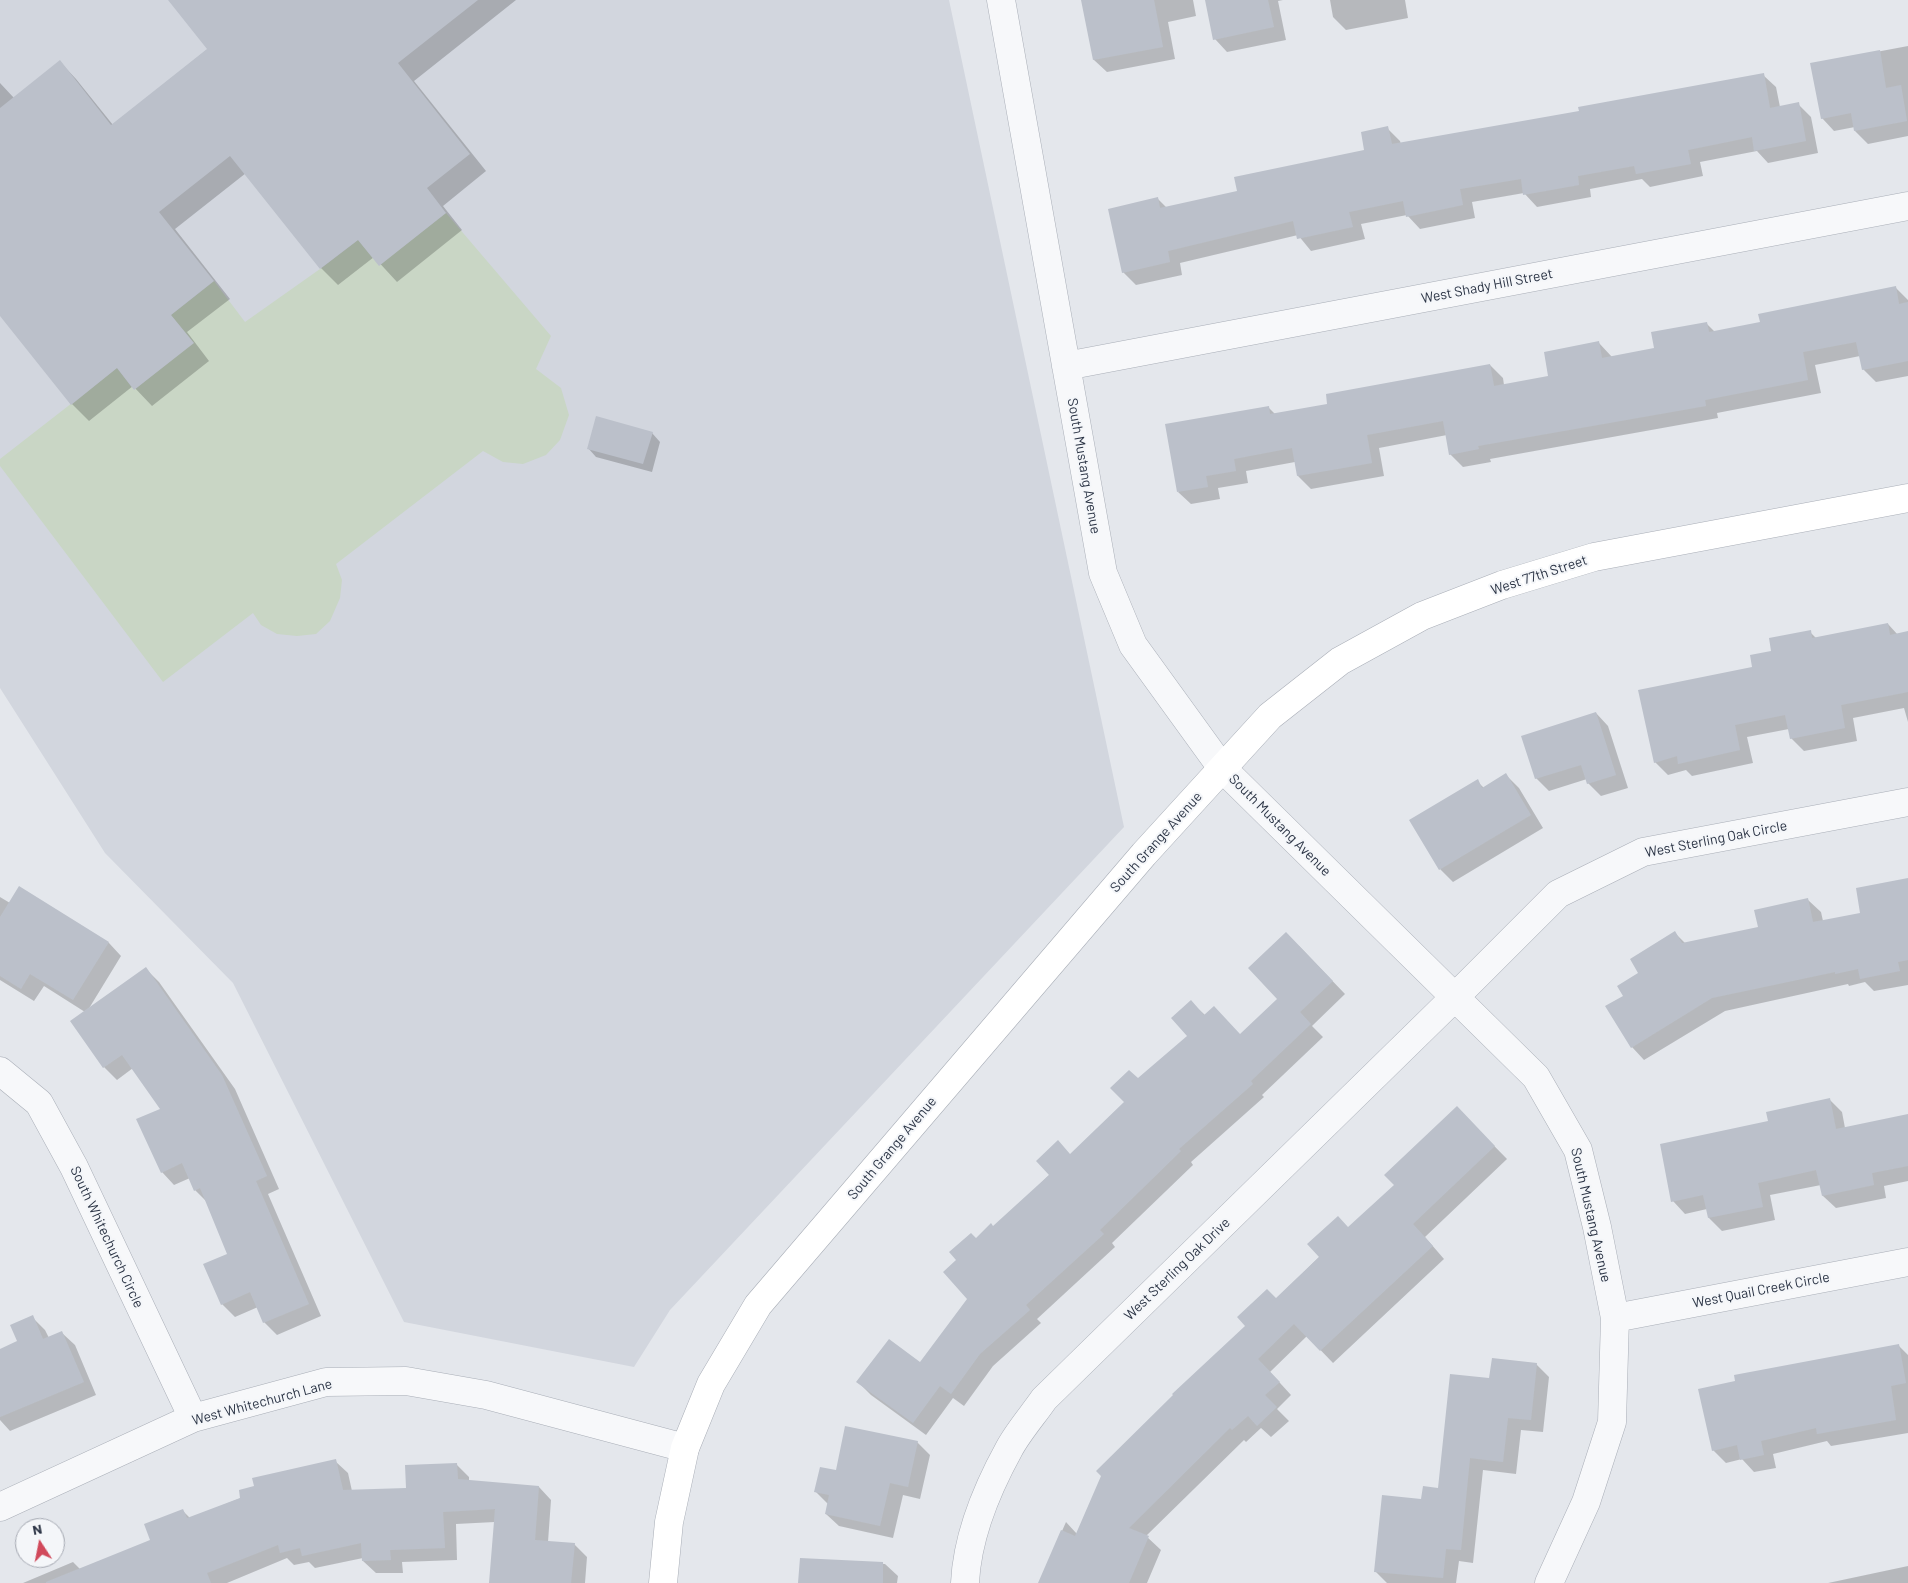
<!DOCTYPE html>
<html>
<head>
<meta charset="utf-8">
<style>
  body { margin:0 }
  #map { position:relative; width:1908px; height:1583px; overflow:hidden; background:#e4e7ec; font-family:Barlow,sans-serif }
  canvas { display:block }
  .north { position:absolute; left:15px; top:1518px; width:50px; height:50px; box-sizing:border-box; background:#f4f6f9; border:1px solid #a4a8b1; border-radius:50%; rotate:349deg; font-size:14px; font-weight:700; line-height:20px; text-align:center; color:#2b3445 }
  .north::after { content:''; display:block; margin:auto; width:18px; height:22px; background:#d1495b; clip-path:polygon(50% 0,100% 100%,50% 72%,0 100%) }
</style>
</head>
<body>
<div id="map">
<canvas width="1908" height="1583"></canvas>
<div class="north">N</div>
</div>
<script>
const ctx = document.querySelector('canvas').getContext('2d');
ctx.lineJoin = 'round';
function fill(path, color) { ctx.fillStyle = color; ctx.fill(path, 'evenodd'); }
function stroke(path, color, width, dash) { ctx.strokeStyle = color; ctx.lineWidth = width; ctx.lineCap = dash ? 'butt' : 'round'; ctx.setLineDash(dash || []); ctx.stroke(path); }
function write(font, color, halo, rows, align = 'center') {
  ctx.font = font + ' Barlow,sans-serif'; ctx.lineWidth = 4; ctx.setLineDash([]); ctx.textBaseline = 'middle'; ctx.strokeStyle = halo; ctx.fillStyle = color; for (const [text, x, y, turn = 0] of rows) {
    ctx.save(); ctx.translate(x, y); ctx.rotate((+turn || 0) * Math.PI / 180); ctx.textAlign = isNaN(turn) ? turn : align; if (halo) ctx.strokeText(text, 0, 0); ctx.fillText(text, 0, 0); ctx.restore();
  }
}
fill(new Path2D(`
  M 0,0 L 949,0 L 1124,827 L 670,1310 L 634,1367 L 404,1322 L 233,983 L 105,853 L 0,688 Z`), '#d2d6de');
fill(new Path2D(`
  M 446,213 L 551,336 L 536,369 L 561,388 L 569,415 L 560,440 L 546,455 L 523,464 L 503,462 L 483,451 L 336,564 L 342,580 L 340,598 L 330,621 L 316,634 L 297,636 L 277,634 L 261,625 L 253,613 L 163,682 L 0,466 L 0,459 L 117,368 L 134,390 L 193,343 L 171,315 L 214,281 L 245,322 L 320,269 L 358,240 L 379,265 Z`), '#c9d6c5');
fill(new Path2D(`
  M 177,0 L 516,0 L 414,81 L 486,171 L 443,206 L 462,230 L 397,282 L 374,257 L 338,285 L 321,268 L 246,173 L 175,229 L 230,299 L 187,332 L 209,361 L 152,406 L 133,386 L 89,421 L 72,404 L 0,314 L 0,83 L 14,98 L 60,62 L 76,79 L 113,125 L 208,49 Z
  M 1095,0 L 1193,0 L 1196,16 L 1168,22 L 1175,59 L 1107,72 L 1094,60 Z
  M 1206,0 L 1283,0 L 1278,1 L 1286,40 L 1227,52 L 1215,39 Z
  M 1330,0 L 1405,0 L 1408,18 L 1346,30 L 1333,17 Z
  M 1908,46 L 1908,136 L 1868,144 L 1855,131 L 1855,127 L 1834,131 L 1822,118 L 1812,64 Z
  M 1763,75 L 1776,87 L 1780,107 L 1798,104 L 1811,117 L 1818,153 L 1768,163 L 1757,151 L 1700,162 L 1703,176 L 1650,187 L 1642,179 L 1590,189 L 1591,197 L 1537,207 L 1524,193 L 1472,202 L 1475,218 L 1420,229 L 1407,215 L 1361,224 L 1365,239 L 1311,251 L 1298,235 L 1180,263 L 1182,275 L 1136,285 L 1123,272 L 1158,199 L 1167,208 L 1238,192 L 1366,151 L 1387,128 L 1400,141 L 1401,144 L 1580,112 Z
  M 1896,288 L 1908,300 L 1908,376 L 1876,382 L 1863,369 L 1860,356 L 1815,365 L 1821,393 L 1717,413 L 1718,418 L 1490,459 L 1491,462 L 1463,467 L 1450,454 L 1447,435 L 1379,448 L 1384,476 L 1311,489 L 1298,476 L 1295,462 L 1246,471 L 1248,483 L 1218,488 L 1220,499 L 1191,504 L 1178,492 L 1268,407 L 1276,415 L 1329,406 L 1490,365 L 1503,378 L 1504,385 L 1550,377 L 1599,343 L 1612,357 L 1656,349 L 1706,323 L 1715,332 L 1762,323 Z
  M 652,433 L 660,442 L 652,472 L 596,457 L 588,448 Z
  M 1888,624 L 1898,635 L 1908,633 L 1908,722 L 1904,708 L 1853,718 L 1857,741 L 1804,751 L 1791,738 L 1789,729 L 1747,737 L 1753,763 L 1692,776 L 1686,770 L 1668,775 L 1655,762 L 1753,668 L 1773,652 L 1810,632 L 1816,638 Z
  M 1596,713 L 1608,726 L 1628,788 L 1601,796 L 1588,783 L 1587,779 L 1549,791 L 1536,778 Z
  M 1506,775 L 1519,788 L 1543,828 L 1453,882 L 1440,869 L 1411,821 L 1477,781 L 1484,788 Z
  M 1908,880 L 1908,985 L 1874,991 L 1865,982 L 1849,986 L 1848,984 L 1725,1011 L 1644,1060 L 1632,1047 L 1624,996 L 1640,973 L 1675,933 L 1685,943 L 1759,928 L 1808,900 L 1821,912 L 1823,921 L 1862,914 Z
  M 19,888 L 109,943 L 121,956 L 88,1010 L 146,969 L 159,982 L 235,1089 L 279,1189 L 268,1194 L 321,1316 L 277,1335 L 264,1322 L 258,1307 L 235,1317 L 222,1304 L 229,1255 L 206,1201 L 195,1190 L 190,1178 L 174,1185 L 162,1172 L 162,1109 L 133,1068 L 117,1080 L 104,1067 L 72,1021 L 85,1012 L 44,986 L 34,1001 L 0,980 L 0,897 L 10,903 Z
  M 1299,946 L 1345,994 L 1312,1026 L 1323,1037 L 1262,1095 L 1264,1097 L 1191,1162 L 1193,1165 L 1112,1243 L 1115,1247 L 1037,1319 L 1041,1323 L 993,1366 L 964,1406 L 953,1398 L 926,1435 L 871,1395 L 858,1382 L 920,1364 L 969,1298 L 976,1239 L 994,1228 L 1070,1155 L 1125,1102 L 1138,1080 L 1188,1036 L 1191,1002 L 1205,1015 L 1240,1035 L 1278,999 Z
  M 1829,1099 L 1842,1112 L 1845,1128 L 1908,1116 L 1908,1181 L 1884,1186 L 1886,1198 L 1836,1208 L 1823,1196 L 1821,1185 L 1770,1195 L 1775,1220 L 1722,1231 L 1709,1218 L 1707,1209 L 1685,1214 L 1673,1201 L 1769,1122 Z
  M 1457,1108 L 1507,1159 L 1425,1237 L 1444,1259 L 1333,1363 L 1307,1336 L 1270,1372 L 1291,1395 L 1277,1409 L 1289,1421 L 1271,1437 L 1261,1428 L 1246,1442 L 1244,1440 L 1146,1536 L 1161,1550 L 1147,1583 L 1039,1583 L 1066,1522 L 1077,1534 L 1276,1299 L 1349,1228 L 1396,1186 Z
  M 32,1317 L 45,1330 L 49,1338 L 62,1333 L 75,1345 L 96,1395 L 10,1431 L 0,1420 L 0,1350 L 19,1342 Z
  M 1899,1346 L 1908,1355 L 1908,1433 L 1831,1446 L 1827,1441 L 1773,1454 L 1776,1468 L 1754,1472 L 1742,1459 L 1726,1463 L 1713,1450 Z
  M 1536,1364 L 1549,1377 L 1543,1432 L 1521,1430 L 1516,1474 L 1483,1470 L 1473,1563 L 1459,1561 L 1456,1583 L 1387,1583 L 1375,1571 L 1422,1500 L 1439,1489 L 1490,1380 Z
  M 917,1442 L 930,1455 L 920,1499 L 903,1495 L 893,1538 L 839,1526 L 826,1514 L 828,1504 L 816,1492 L 836,1472 Z
  M 335,1461 L 348,1473 L 352,1491 L 407,1489 L 456,1464 L 469,1477 L 469,1481 L 539,1487 L 551,1500 L 548,1542 L 574,1544 L 587,1557 L 585,1583 L 490,1583 L 495,1522 L 456,1524 L 457,1560 L 402,1562 L 403,1573 L 376,1573 L 363,1561 L 363,1558 L 315,1568 L 309,1562 L 294,1565 L 287,1558 L 227,1583 L 23,1583 L 73,1562 L 80,1569 L 152,1541 L 183,1511 L 190,1518 Z
  M 801,1559 L 885,1564 L 898,1576 L 897,1583 L 800,1583 Z
  M 1908,1566 L 1908,1583 L 1828,1583 Z`), '#0003');
fill(new Path2D(`
  M 168,0 L 478,0 L 398,63 L 470,154 L 427,188 L 446,213 L 379,266 L 358,240 L 320,269 L 230,156 L 159,212 L 214,281 L 171,315 L 194,343 L 134,390 L 117,368 L 71,405 L 0,316 L 0,108 L 60,60 L 111,125 L 207,49 Z
  M 1081,0 L 1154,0 L 1163,47 L 1093,60 Z
  M 1205,0 L 1268,0 L 1274,27 L 1213,40 Z
  M 1880,50 L 1886,88 L 1901,85 L 1907,121 L 1854,131 L 1851,113 L 1821,119 L 1810,63 Z
  M 1764,73 L 1770,108 L 1799,102 L 1806,141 L 1754,151 L 1752,137 L 1688,150 L 1691,164 L 1636,174 L 1634,166 L 1578,176 L 1579,185 L 1523,195 L 1521,179 L 1460,189 L 1463,205 L 1406,217 L 1403,201 L 1349,212 L 1353,227 L 1297,239 L 1293,221 L 1168,251 L 1170,262 L 1122,273 L 1108,209 L 1158,197 L 1160,208 L 1237,191 L 1234,177 L 1364,150 L 1361,132 L 1388,126 L 1392,144 L 1579,111 L 1578,107 Z
  M 1896,286 L 1899,304 L 1908,302 L 1908,361 L 1862,370 L 1856,342 L 1803,352 L 1808,380 L 1705,400 L 1706,406 L 1478,446 L 1479,449 L 1449,455 L 1443,421 L 1367,435 L 1372,463 L 1297,476 L 1292,448 L 1234,459 L 1236,471 L 1206,476 L 1208,487 L 1177,492 L 1165,424 L 1269,406 L 1270,414 L 1327,404 L 1326,394 L 1490,364 L 1494,386 L 1548,376 L 1544,352 L 1599,341 L 1602,358 L 1654,348 L 1651,332 L 1707,322 L 1709,332 L 1760,322 L 1758,314 Z
  M 596,416 L 653,432 L 643,464 L 587,449 Z
  M 1888,623 L 1890,635 L 1908,631 L 1908,692 L 1841,705 L 1845,728 L 1790,739 L 1785,715 L 1735,725 L 1740,750 L 1678,764 L 1677,756 L 1654,763 L 1638,690 L 1752,667 L 1750,655 L 1771,651 L 1769,638 L 1811,630 L 1812,638 Z
  M 1596,712 L 1616,775 L 1587,784 L 1581,765 L 1535,779 L 1521,736 Z
  M 1506,773 L 1531,815 L 1439,870 L 1409,820 L 1478,779 L 1482,788 Z
  M 1908,878 L 1908,960 L 1898,962 L 1900,971 L 1860,979 L 1858,969 L 1835,974 L 1835,972 L 1712,998 L 1631,1048 L 1605,1006 L 1623,996 L 1617,986 L 1638,973 L 1630,959 L 1675,931 L 1682,943 L 1758,927 L 1754,910 L 1808,898 L 1813,922 L 1860,913 L 1856,888 Z
  M 19,886 L 109,942 L 73,1000 L 30,974 L 21,989 L 0,976 L 0,917 Z
  M 1286,932 L 1333,981 L 1300,1012 L 1311,1024 L 1251,1081 L 1253,1084 L 1179,1149 L 1181,1151 L 1100,1230 L 1104,1234 L 1026,1305 L 1030,1310 L 980,1354 L 951,1394 L 940,1386 L 913,1423 L 856,1382 L 889,1339 L 920,1362 L 967,1299 L 943,1272 L 956,1260 L 949,1252 L 971,1233 L 976,1238 L 991,1223 L 993,1226 L 1049,1175 L 1036,1161 L 1058,1140 L 1070,1154 L 1124,1102 L 1110,1088 L 1129,1070 L 1138,1078 L 1187,1036 L 1171,1018 L 1191,1000 L 1204,1015 L 1214,1006 L 1240,1034 L 1277,999 L 1248,968 Z
  M 146,967 L 222,1075 L 267,1176 L 256,1181 L 309,1304 L 263,1323 L 250,1292 L 221,1305 L 203,1264 L 227,1254 L 200,1188 L 194,1191 L 182,1163 L 161,1173 L 136,1119 L 160,1109 L 122,1055 L 103,1068 L 70,1021 Z
  M 1830,1098 L 1836,1129 L 1908,1114 L 1908,1166 L 1872,1173 L 1874,1185 L 1822,1196 L 1816,1170 L 1758,1183 L 1763,1207 L 1708,1218 L 1703,1195 L 1671,1202 L 1660,1144 L 1768,1121 L 1766,1112 Z
  M 1457,1106 L 1495,1146 L 1413,1224 L 1433,1246 L 1320,1351 L 1294,1324 L 1258,1359 L 1280,1382 L 1265,1395 L 1277,1407 L 1257,1426 L 1248,1416 L 1232,1430 L 1230,1428 L 1129,1528 L 1149,1536 L 1129,1583 L 1038,1583 L 1061,1530 L 1075,1536 L 1101,1476 L 1096,1471 L 1173,1395 L 1172,1394 L 1245,1326 L 1237,1317 L 1267,1289 L 1276,1298 L 1319,1257 L 1307,1244 L 1338,1216 L 1348,1227 L 1394,1185 L 1384,1175 Z
  M 33,1315 L 43,1339 L 62,1331 L 84,1382 L 0,1417 L 0,1349 L 17,1341 L 10,1325 Z
  M 1899,1344 L 1906,1383 L 1891,1386 L 1896,1420 L 1817,1434 L 1816,1428 L 1761,1441 L 1764,1455 L 1740,1460 L 1737,1445 L 1712,1451 L 1698,1389 L 1735,1381 L 1734,1375 Z
  M 1492,1358 L 1537,1363 L 1531,1420 L 1508,1418 L 1503,1462 L 1470,1458 L 1461,1550 L 1446,1549 L 1443,1578 L 1374,1572 L 1382,1495 L 1421,1499 L 1423,1486 L 1438,1488 L 1450,1374 L 1489,1378 Z
  M 845,1426 L 918,1441 L 908,1487 L 890,1483 L 880,1526 L 825,1514 L 829,1495 L 814,1492 L 820,1467 L 836,1470 Z
  M 336,1459 L 343,1490 L 406,1488 L 405,1465 L 457,1463 L 458,1479 L 539,1486 L 535,1540 L 575,1543 L 571,1583 L 489,1583 L 495,1509 L 443,1512 L 445,1548 L 390,1550 L 391,1560 L 362,1561 L 361,1543 L 302,1556 L 300,1548 L 280,1553 L 278,1545 L 207,1573 L 211,1583 L 46,1583 L 46,1582 L 150,1540 L 144,1524 L 183,1509 L 187,1518 L 240,1498 L 239,1490 L 254,1486 L 252,1478 Z
  M 800,1558 L 883,1562 L 883,1583 L 798,1583 Z`), '#bbc0ca');
const street = new Path2D(`
  M 1001,0 L 1103,573 L 1133,645 L 1222,768 L 1536,1077 L 1578,1150 L 1597,1227 L 1615,1318 L 1612,1422 L 1586,1502 L 1549,1583
  M 1066,366 L 1908,206
  M 0,1071 L 39,1103 L 74,1167 L 193,1418
  M 1615,1318 L 1908,1262
  M 0,1507 L 193,1418 L 326,1382 L 406,1381 L 486,1395 L 685,1448
  M 965,1583 C 967,1538 987,1489 1009,1449 C 1018,1432 1033,1415 1044,1399 L 1455,997 L 1558,894 L 1643,852 L 1908,802`);
const secondary = new Path2D(`
  M 663,1583 L 669,1522 L 685,1448 L 711,1384 L 758,1305 L 1144,854 L 1270,716 L 1340,661 L 1422,616 L 1502,585 L 1594,557 L 1908,498`);
stroke(street, '#a9aeb7', 29);
stroke(secondary, '#a9aeb7', 29);
stroke(street, '#f7f8fa', 28);
stroke(secondary, '#fff', 28);
write('14px', '#2b3445', '#f4f6f9', [
  ["West Shady Hill Street",1487,286,-11],
  ["South Mustang Avenue",1084,466,80],
  ["West 77th Street",1539,575,-18],
  ["South Mustang Avenue",1280,825,45],
  ["West Sterling Oak Circle",1716,839,-11],
  ["South Grange Avenue",1156,842,-48],
  ["South Grange Avenue",892,1148,-50],
  ["South Mustang Avenue",1591,1215,77],
  ["South Whitechurch Circle",107,1237,65],
  ["West Sterling Oak Drive",1177,1269,-44],
  ["West Quail Creek Circle",1761,1290,-11],
  ["West Whitechurch Lane",262,1402,-15]
]);
</script>
</body>
</html>
